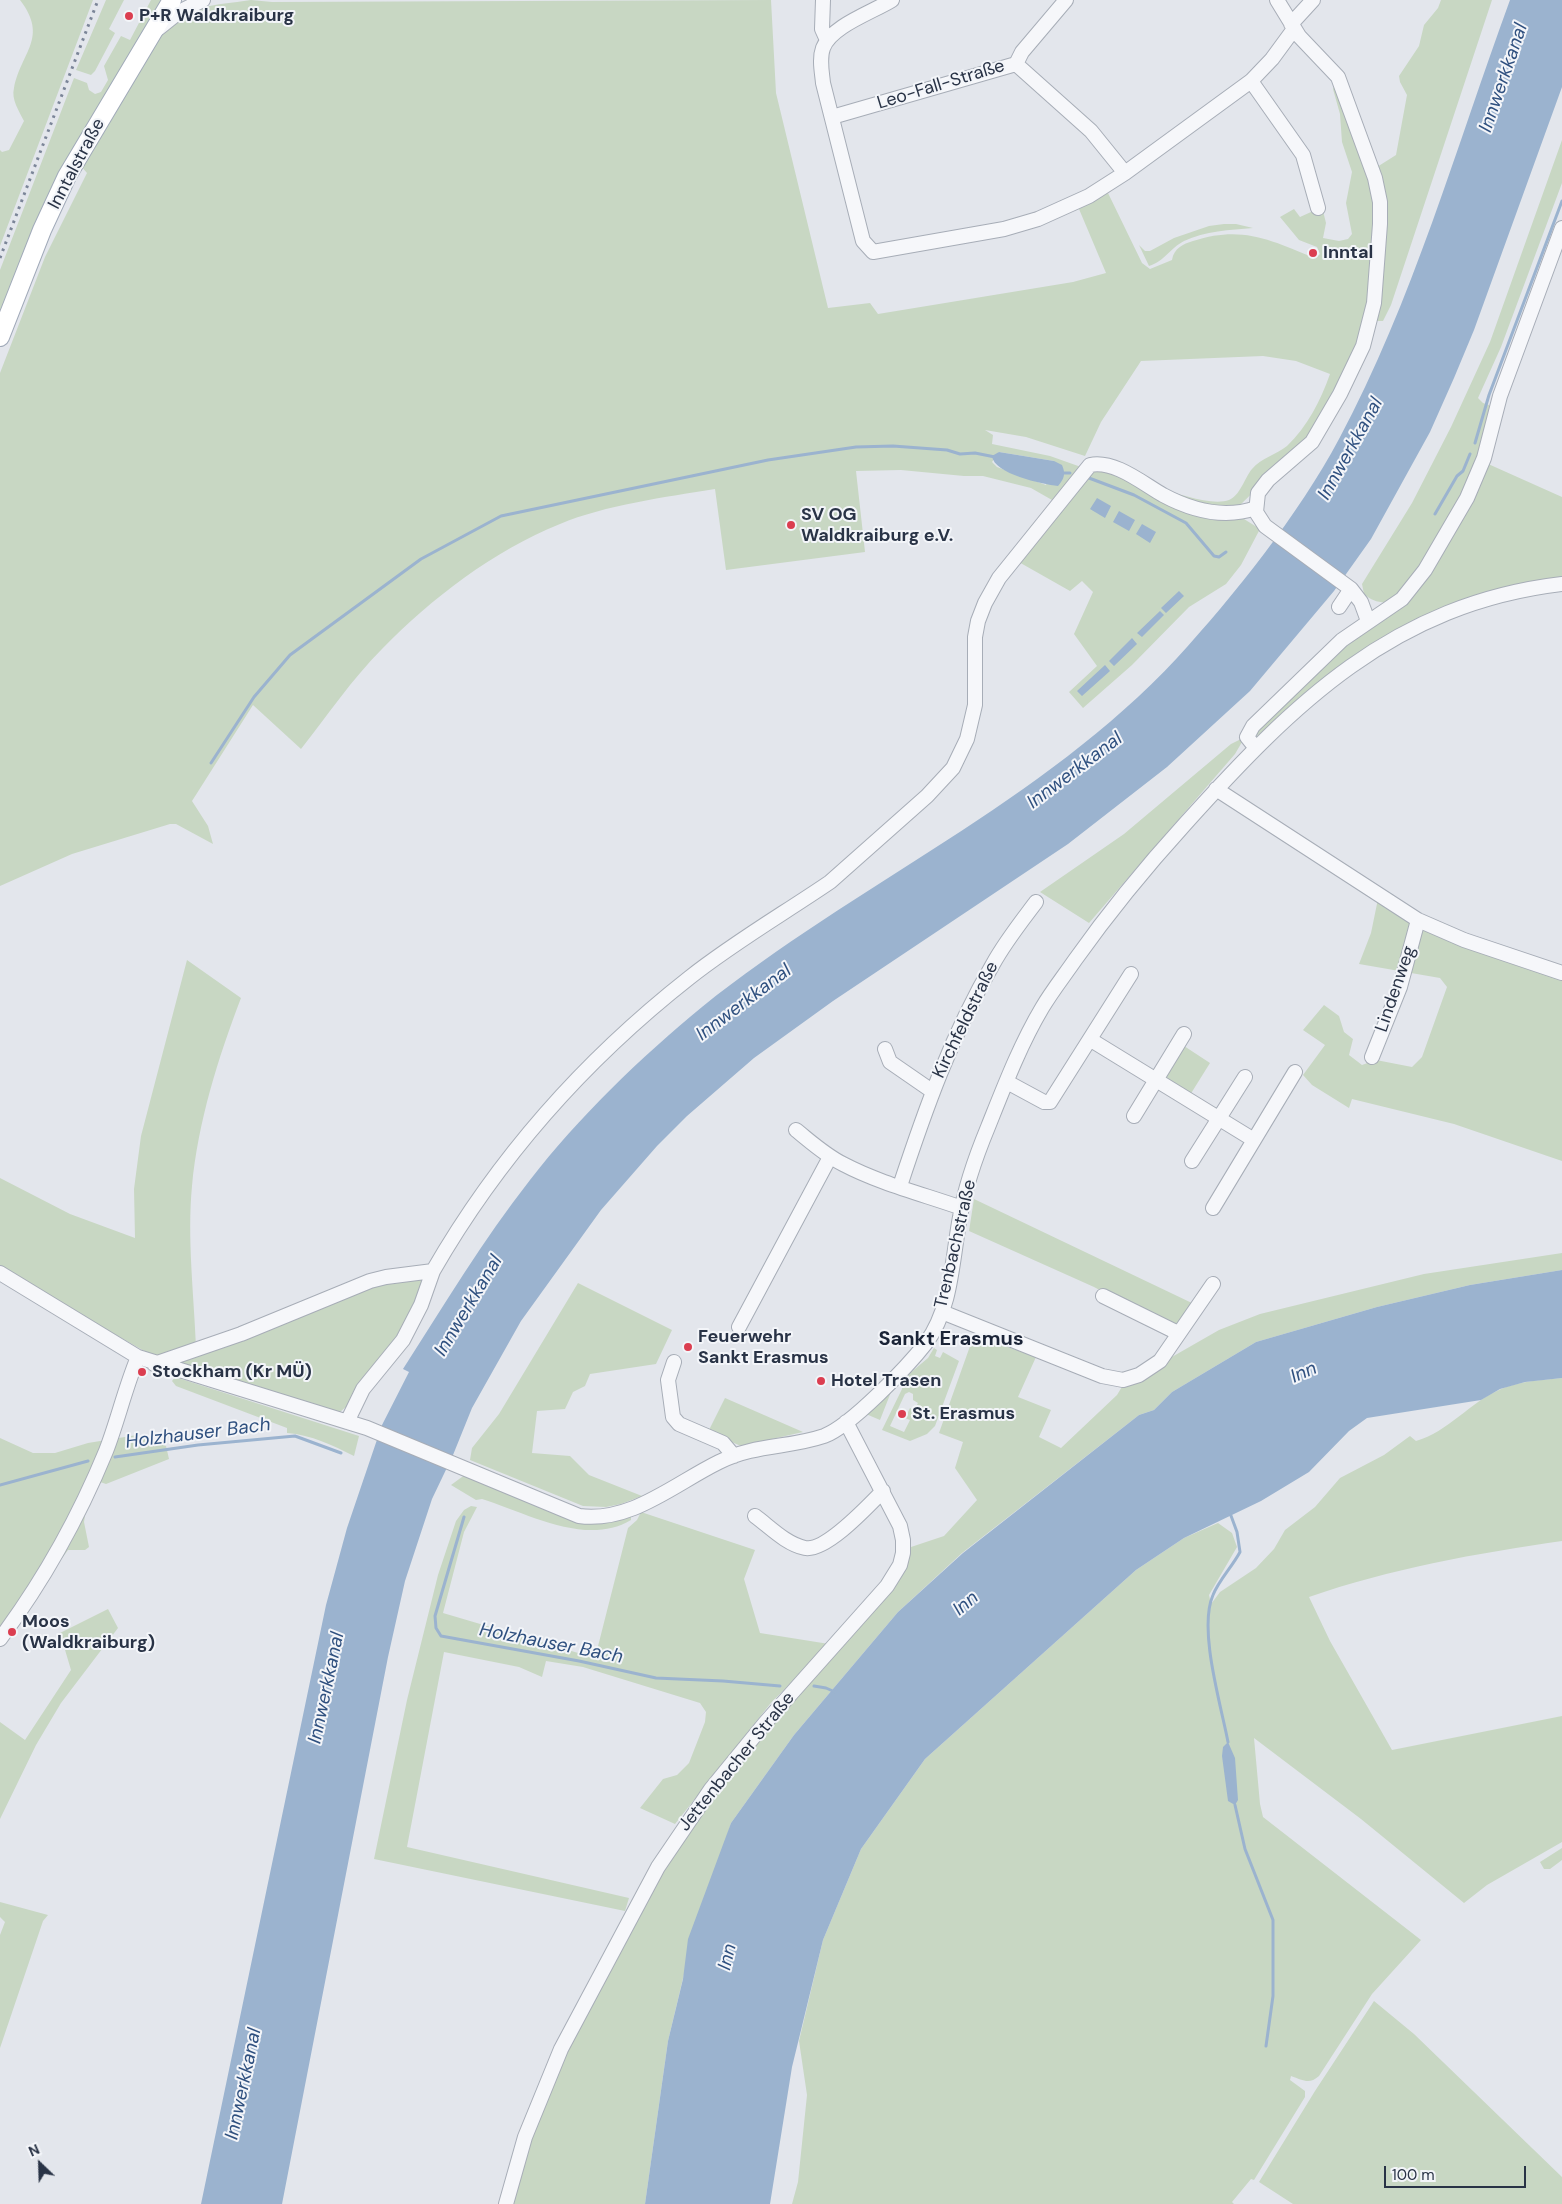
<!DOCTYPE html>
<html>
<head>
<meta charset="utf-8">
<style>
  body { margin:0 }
  #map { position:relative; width:1562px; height:2204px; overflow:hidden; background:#e3e6ec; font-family:"DM Sans",sans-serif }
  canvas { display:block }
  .north { position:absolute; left:15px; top:2139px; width:50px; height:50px; -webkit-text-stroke:4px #f3f5f9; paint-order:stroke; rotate:336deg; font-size:14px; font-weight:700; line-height:20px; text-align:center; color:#293346 }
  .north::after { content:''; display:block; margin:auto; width:18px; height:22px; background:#293346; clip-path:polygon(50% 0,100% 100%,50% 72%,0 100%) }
  .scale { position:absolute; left:1384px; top:2166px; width:142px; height:22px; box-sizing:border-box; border:2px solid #293346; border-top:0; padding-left:6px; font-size:15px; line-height:18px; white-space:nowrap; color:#293346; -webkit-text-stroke:4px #f3f5f9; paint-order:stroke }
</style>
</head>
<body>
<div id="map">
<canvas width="1562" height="2204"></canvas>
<div class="north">N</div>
<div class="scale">100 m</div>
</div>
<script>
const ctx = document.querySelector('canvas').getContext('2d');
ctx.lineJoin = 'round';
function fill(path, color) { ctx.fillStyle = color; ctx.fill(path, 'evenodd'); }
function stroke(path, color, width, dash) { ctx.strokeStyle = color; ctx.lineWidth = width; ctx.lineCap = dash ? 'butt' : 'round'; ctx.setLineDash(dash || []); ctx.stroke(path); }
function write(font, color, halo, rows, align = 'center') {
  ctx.font = font + ' "DM Sans",sans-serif'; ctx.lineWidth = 4; ctx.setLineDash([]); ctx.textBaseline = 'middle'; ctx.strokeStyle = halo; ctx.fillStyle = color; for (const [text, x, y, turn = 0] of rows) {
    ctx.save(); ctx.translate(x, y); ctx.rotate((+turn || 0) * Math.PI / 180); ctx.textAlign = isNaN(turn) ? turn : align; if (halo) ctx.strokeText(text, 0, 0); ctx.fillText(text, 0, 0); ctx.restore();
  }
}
fill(new Path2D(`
  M 20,0 L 93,0 L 0,246 L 0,150 L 2,152 L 9,150 L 24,121 C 19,111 11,99 14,88 C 21,52 49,38 20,0 Z
  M 106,0 L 124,0 L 109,29 L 115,33 L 95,71 L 91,75 L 76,70 Z
  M 151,0 L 166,0 L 0,322 L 0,270 L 74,78 L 87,83 L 89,90 L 95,94 L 101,92 L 108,80 L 104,66 L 121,36 L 130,40 Z
  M 251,0 L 272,2 L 771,0 L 776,93 L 828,308 L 870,303 L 878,314 L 1073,282 L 1106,273 L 1079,209 L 1108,193 L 1142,263 L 1150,269 L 1172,260 C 1174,248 1183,244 1193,241 C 1242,225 1270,240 1315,258 L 1320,254 L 1317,247 L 1299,240 L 1280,217 L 1294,209 L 1300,217 L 1322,207 L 1326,223 L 1323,238 L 1339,241 L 1348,239 L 1352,234 L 1346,203 L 1352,172 L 1342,142 L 1340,114 L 1333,89 L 1336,80 L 1374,191 L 1372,292 L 1358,340 L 1315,432 L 1237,508 L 1203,508 L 1162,489 C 1179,494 1212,506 1229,500 C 1240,496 1245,477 1252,469 C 1261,458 1276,455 1287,446 C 1307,427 1321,400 1330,374 L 1296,361 L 1263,356 L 1141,361 L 1101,422 L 1085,456 L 1026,437 L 985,430 L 993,435 L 992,444 L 1050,456 L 1081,467 L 1052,500 L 1031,488 L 983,476 L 964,476 L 901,470 L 856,471 L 865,552 L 726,570 L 715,489 C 666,497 605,505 560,524 C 493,551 432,598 382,649 C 352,679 327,716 301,749 L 253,705 L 192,801 L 208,826 L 213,844 L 176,824 L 170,824 L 72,854 L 0,886 L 0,373 L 45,257 L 87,173 L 80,165 L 162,33 C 192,3 212,6 251,0 ZM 999,452 L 1054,461 L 1046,485 L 997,467 L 992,462 Z
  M 1441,0 L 1492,0 L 1391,305 L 1383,321 L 1376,321 L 1386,200 L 1377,167 L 1396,155 L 1407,95 L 1400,82 L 1399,76 L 1419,46 L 1424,25 L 1438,8 Z
  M 1562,140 L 1562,183 L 1501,347 L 1478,398 L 1483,403 L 1489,405 L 1491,413 L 1475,468 L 1424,566 L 1390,602 C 1379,603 1372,601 1364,594 L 1362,584 L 1412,503 L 1451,427 L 1490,342 Z
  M 1224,224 L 1236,224 L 1253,228 C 1230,230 1205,231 1184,241 C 1170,248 1165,261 1149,266 L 1139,245 L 1145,251 L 1150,251 L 1174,238 L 1209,226 Z
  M 1486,463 L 1562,497 L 1562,579 C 1503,586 1443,603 1393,634 L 1257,736 L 1255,732 L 1335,651 L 1400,607 L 1415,593 L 1434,565 Z
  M 1103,468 L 1234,517 L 1244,519 L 1260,529 L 1241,565 L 1226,584 L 1189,607 L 1132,665 L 1083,708 L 1069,692 L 1097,666 L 1074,634 L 1093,592 L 1082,581 L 1070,591 L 1017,561 L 1088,473 Z
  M 1241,739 L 1242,742 L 1235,754 L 1089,923 L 1040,892 L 1124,834 L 1231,744 Z
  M 1378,899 L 1562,977 L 1562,1161 L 1454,1124 L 1352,1099 L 1349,1108 L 1312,1085 L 1303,1075 L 1325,1045 L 1303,1030 L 1324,1005 L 1339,1016 L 1344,1032 L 1353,1039 L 1349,1055 L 1362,1065 L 1376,1060 L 1412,1067 L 1422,1057 L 1447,987 L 1440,978 L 1359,964 L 1371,933 Z
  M 187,960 L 241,998 C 218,1058 198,1122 192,1186 C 187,1237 194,1296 196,1347 L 159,1357 L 153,1356 L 0,1269 L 0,1178 L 70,1214 L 135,1238 L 134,1189 L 141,1136 Z
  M 1181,1044 L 1210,1063 L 1190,1095 L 1161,1076 Z
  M 974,1199 L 1194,1304 L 1177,1332 L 1094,1287 L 969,1231 Z
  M 1562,1253 L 1562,1270 L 1470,1285 L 1377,1307 L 1256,1342 L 1172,1392 L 1154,1410 L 1139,1415 L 962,1553 L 898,1612 L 794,1735 L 731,1823 L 685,1970 L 668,2041 L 645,2204 L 511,2204 L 532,2136 L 559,2066 L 668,1862 L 733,1768 L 839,1646 L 901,1578 L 911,1547 L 944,1536 L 977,1500 L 955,1468 L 963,1442 L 939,1433 L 974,1335 L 1036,1357 L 1018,1397 L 1051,1410 L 1039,1437 L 1061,1448 L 1117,1395 L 1123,1385 L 1219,1330 L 1260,1314 L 1424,1274 Z
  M 422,1277 L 424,1285 L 389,1353 L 356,1387 L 347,1406 L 340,1412 L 334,1413 L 167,1361 L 360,1287 Z
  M 578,1283 L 672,1330 L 656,1364 L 590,1374 L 585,1386 L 573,1392 L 565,1409 L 537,1411 L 532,1453 L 570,1456 L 589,1475 L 642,1496 L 621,1504 L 606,1507 L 583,1506 L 470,1460 L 472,1448 L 499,1414 Z
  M 934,1348 L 937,1350 L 935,1356 L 940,1358 L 943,1352 L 959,1361 L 935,1426 L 927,1434 L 910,1441 L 882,1430 L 902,1389 L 903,1379 L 928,1358 ZM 909,1392 L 913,1394 L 913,1400 L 918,1403 L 914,1410 L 910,1408 L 905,1418 L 910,1420 L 904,1432 L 890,1426 L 905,1394 Z
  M 175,1377 L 359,1436 L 354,1456 C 332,1445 312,1435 287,1433 L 287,1428 L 176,1386 L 172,1381 Z
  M 1562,1378 L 1562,1541 C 1478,1553 1389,1569 1309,1597 L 1330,1641 L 1392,1750 L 1562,1716 L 1562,1842 L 1487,1885 L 1464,1903 L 1361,1819 L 1254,1738 L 1260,1804 L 1263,1817 L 1421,1940 L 1372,1994 L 1319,2076 C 1309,2085 1303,2080 1291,2076 L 1290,2080 L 1305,2091 L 1305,2097 L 1254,2180 L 1251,2179 L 1232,2202 L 1234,2204 L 792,2204 L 798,2182 L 807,2095 L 799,2041 L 823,1940 L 861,1849 L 925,1759 L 1136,1570 L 1184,1538 L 1218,1523 L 1232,1533 L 1237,1547 L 1209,1595 L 1211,1604 L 1220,1592 L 1256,1568 L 1274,1549 L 1285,1530 L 1315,1507 L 1340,1478 L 1384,1455 L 1410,1436 L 1416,1441 C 1448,1432 1470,1402 1501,1389 C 1520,1381 1542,1380 1562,1378 Z
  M 893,1387 L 880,1420 L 866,1414 Z
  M 725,1398 L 803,1432 L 741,1446 L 708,1432 Z
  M 137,1435 L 166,1446 L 169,1459 L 106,1484 L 91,1479 L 84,1522 L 89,1547 L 85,1550 L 68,1550 L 46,1580 L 0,1631 L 0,1438 L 33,1453 L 55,1453 L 88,1443 Z
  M 466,1474 L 560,1513 L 631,1514 L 631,1520 C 586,1547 527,1513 482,1499 L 476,1500 L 451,1485 Z
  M 471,1506 L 477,1507 L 464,1532 L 443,1613 L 595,1658 L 628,1528 L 637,1520 L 641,1512 L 755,1550 L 744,1579 L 760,1633 L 829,1644 L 770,1704 L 675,1824 L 640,1808 L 663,1779 L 677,1775 L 689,1763 L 705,1722 L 706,1712 L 700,1703 L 583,1667 L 546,1661 L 542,1677 L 519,1667 L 444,1652 L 407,1847 L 629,1898 L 625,1911 L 374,1859 L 407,1700 L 438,1575 L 456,1521 L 464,1510 Z
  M 108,1609 L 118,1628 L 61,1703 L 36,1745 L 0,1819 L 0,1722 L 25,1740 L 71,1670 L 60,1633 Z
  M 1562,1848 L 1562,1860 L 1550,1869 L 1544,1869 L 1540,1862 Z
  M 0,1902 L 48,1915 L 43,1921 L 0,2048 L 0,1935 L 5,1922 L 0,1917 Z
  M 1374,2001 L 1414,2034 L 1562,2177 L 1562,2204 L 1293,2204 L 1259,2182 L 1315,2091 Z`), '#c8d7c3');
fill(new Path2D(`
  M 1510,0 L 1562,0 L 1562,87 L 1474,330 L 1454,378 L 1430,432 L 1371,539 L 1334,591 L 1250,691 L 1167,767 L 1068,844 L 833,1001 L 754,1058 L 687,1116 L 657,1146 L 601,1210 L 521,1321 L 472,1408 L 453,1455 L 432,1499 L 405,1581 L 388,1657 L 282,2204 L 201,2204 L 326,1605 L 347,1528 L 382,1425 L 409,1372 L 403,1369 C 444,1305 483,1240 530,1180 C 578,1118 641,1057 702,1007 C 855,884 1042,803 1177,658 C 1234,596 1299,514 1339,439 C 1413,301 1456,147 1510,0 Z
  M 999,452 L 1054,461 L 1062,465 C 1066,474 1064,479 1058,486 C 1042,484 994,474 992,456 Z
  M 1097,498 L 1111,506 L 1105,518 L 1090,509 Z
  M 1119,511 L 1135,520 L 1129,531 L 1113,522 Z
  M 1142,524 L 1156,532 L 1150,543 L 1136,534 Z
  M 1179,591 L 1184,596 L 1166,613 L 1161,608 Z
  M 1160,611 L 1164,615 L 1142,637 L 1137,633 Z
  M 1132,638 L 1137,644 L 1114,666 L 1109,661 Z
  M 1105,665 L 1110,671 L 1082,696 L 1077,691 Z
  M 1562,1270 L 1562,1378 L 1525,1382 L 1500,1389 L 1481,1400 L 1367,1418 L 1349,1431 L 1309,1472 L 1261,1501 L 1184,1538 L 1136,1570 L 925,1759 L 861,1849 L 823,1940 L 792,2067 L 770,2204 L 645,2204 L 668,2041 L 683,1979 L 688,1939 L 731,1823 L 794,1735 L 898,1612 L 963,1553 L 1139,1415 L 1154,1410 L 1172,1392 L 1256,1342 L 1377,1307 L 1470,1285 Z
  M 1228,1742 L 1235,1758 L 1238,1800 L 1235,1805 L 1228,1801 L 1222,1756 L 1223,1747 Z`), '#9bb3cf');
stroke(new Path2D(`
  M 1475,443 L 1489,395 L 1562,201
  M 1061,473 L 1070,473
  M 1089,478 L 1134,495 L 1186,523 L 1214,556 L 1219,557 L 1226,552
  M 1435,514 L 1457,476 L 1463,471 L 1470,454
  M 211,763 L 254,697 L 290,655 L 421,559 L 501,516 L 768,460 L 856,447 L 893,446 L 947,450 L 960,454 L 975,453 L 995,457
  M 115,1457 L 198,1445 L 295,1436 L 341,1453
  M 0,1485 L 88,1461
  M 464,1517 L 435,1616 L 436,1628 L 441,1636 L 579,1661 L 656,1678 L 723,1681 L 780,1686
  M 814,1686 L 826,1688 L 835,1692
  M 1228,1742 C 1221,1705 1198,1629 1213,1595 C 1219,1580 1232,1567 1240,1552 L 1237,1532 L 1230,1513
  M 1235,1805 L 1245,1849 L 1273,1920 L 1273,1996 L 1266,2046`), '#9bb3cf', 3);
const minor = new Path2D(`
  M 823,0 L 822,29 L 827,40
  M 892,0 C 873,12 831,26 823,48 C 819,59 822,72 823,83 L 863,241 L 873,252 L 1004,229 L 1038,219 L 1089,196 L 1125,173 L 1251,81 L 1272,59 L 1294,29
  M 1277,0 L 1299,36 L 1338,77 L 1375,178 L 1380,202 L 1380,224 L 1374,303 L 1363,346 L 1340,394 L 1312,442 L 1268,480 L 1258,493 L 1256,512 L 1265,526 L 1351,589 L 1361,602 L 1368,621
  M 1291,24 L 1313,0
  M 159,28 L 179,12 L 203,0
  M 1016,64 L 1022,52 L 1066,0
  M 1251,81 L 1303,155 L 1318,208
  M 832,117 L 1016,64 L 1091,131 L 1125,173
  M 1339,607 L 1351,589
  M 1255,747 L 1247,737 L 1253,726 L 1342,640 L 1402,599 L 1425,570 L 1467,498 L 1484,458 L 1500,396 L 1562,228
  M 1216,789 L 1418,920 L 1464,940 L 1562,973
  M 1091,1040 L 1254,1140
  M 885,1049 L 890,1062 L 932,1091
  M 1372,1057 L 1400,987 L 1418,920
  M 1007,1082 L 1044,1102 L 1050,1102 L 1131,974
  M 1134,1116 L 1184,1034
  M 796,1130 C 811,1142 825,1155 843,1164 C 879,1183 922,1194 962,1208
  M 1192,1161 L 1245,1077
  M 900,1186 C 925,1110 952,1034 993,964 C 1005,942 1021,922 1036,902
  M 1213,1208 L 1295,1072
  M 0,1273 L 138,1357 L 367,1428 L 579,1516 C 631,1523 674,1484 719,1462 C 755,1444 789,1448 824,1436 C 851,1426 908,1366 926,1343 C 952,1308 952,1259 960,1217 C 965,1187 976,1156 988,1127 C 1004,1087 1020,1045 1042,1008 C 1052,991 1064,976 1075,960 C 1109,912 1145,868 1185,824 C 1293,704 1393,604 1562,584
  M 1103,1296 L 1178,1333
  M 942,1312 L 1102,1376 L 1123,1380 L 1139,1375 L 1160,1361 L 1213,1284
  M 739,1327 L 830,1157
  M 674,1362 L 668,1380 L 673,1417 L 679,1424 L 723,1443 L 734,1456
  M 154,1364 L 241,1334 L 370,1281 L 386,1277 L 433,1271 C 498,1158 586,1059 689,978 C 733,943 783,914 830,882 L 927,796 L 953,768 L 967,739 L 975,705 L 975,637 L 978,621 L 985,603 L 999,578 L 1090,465 C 1115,460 1142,483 1163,495 C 1191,510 1224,519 1256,508
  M 347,1422 L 363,1389 L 403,1340 L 421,1305 L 433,1271
  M 755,1516 C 770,1527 786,1544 805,1548 C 826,1552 868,1506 883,1491
  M 0,1639 C 44,1580 78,1519 106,1451 C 118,1420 125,1388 138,1357
  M 506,2204 L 525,2137 L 561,2049 L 658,1867 L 711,1789 L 765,1723 L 887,1586 L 900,1565 L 903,1553 L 903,1540 L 900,1526 L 846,1422`);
const major = new Path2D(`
  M 0,337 L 42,230 L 67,176 L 172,0`);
stroke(minor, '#a7adb7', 16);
stroke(major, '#a1aab9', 20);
stroke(minor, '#f6f7fa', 14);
stroke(major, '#fff', 18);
stroke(new Path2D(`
  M 0,258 L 98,0`), '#7b8598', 3, [2.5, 5]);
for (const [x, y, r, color] of [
  [129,16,5,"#db3e50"],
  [1313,253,5,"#db3e50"],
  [791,525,5,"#db3e50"],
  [688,1347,5,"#db3e50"],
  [142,1372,5,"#db3e50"],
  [821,1381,5,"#db3e50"],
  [902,1414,5,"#db3e50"],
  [12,1632,5,"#db3e50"]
]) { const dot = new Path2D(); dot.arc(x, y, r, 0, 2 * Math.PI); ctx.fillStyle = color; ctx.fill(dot); stroke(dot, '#f3f5f9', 2); }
write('bold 18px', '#293346', '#f3f5f9', [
  ["P+R Waldkraiburg",139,16],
  ["Inntal",1323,253],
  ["SV OG",801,515],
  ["Waldkraiburg e.V.",801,536],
  ["Feuerwehr",698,1337],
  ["Sankt Erasmus",698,1358],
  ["Stockham (Kr MÜ)",152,1372],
  ["Hotel Trasen",831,1381],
  ["St. Erasmus",912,1414],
  ["Moos",22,1622],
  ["(Waldkraiburg)",22,1643]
], 'left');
write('18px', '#293346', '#f3f5f9', [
  ["Leo-Fall-Straße",941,85,-17],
  ["Inntalstraße",77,164,-62],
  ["Lindenweg",1396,989,-71],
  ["Kirchfeldstraße",966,1020,-64],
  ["Trenbachstraße",956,1244,-77],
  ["Jettenbacher Straße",737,1762,-51]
]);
write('italic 19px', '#2f507f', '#f3f5f9', [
  ["Innwerkkanal",1504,78,-71],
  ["Innwerkkanal",1351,449,-61],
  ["Innwerkkanal",1075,771,-37],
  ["Innwerkkanal",744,1003,-37],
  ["Innwerkkanal",469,1306,-59],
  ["Inn",1304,1373,-24],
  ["Holzhauser Bach",198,1434,-7],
  ["Inn",966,1604,-40],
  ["Holzhauser Bach",551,1644,11],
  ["Innwerkkanal",327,1688,-78],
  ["Inn",728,1957,-76],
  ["Innwerkkanal",244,2084,-78]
]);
write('bold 20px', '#1b2437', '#f3f5f9', [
  ["Sankt Erasmus",951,1340]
]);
</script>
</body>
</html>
